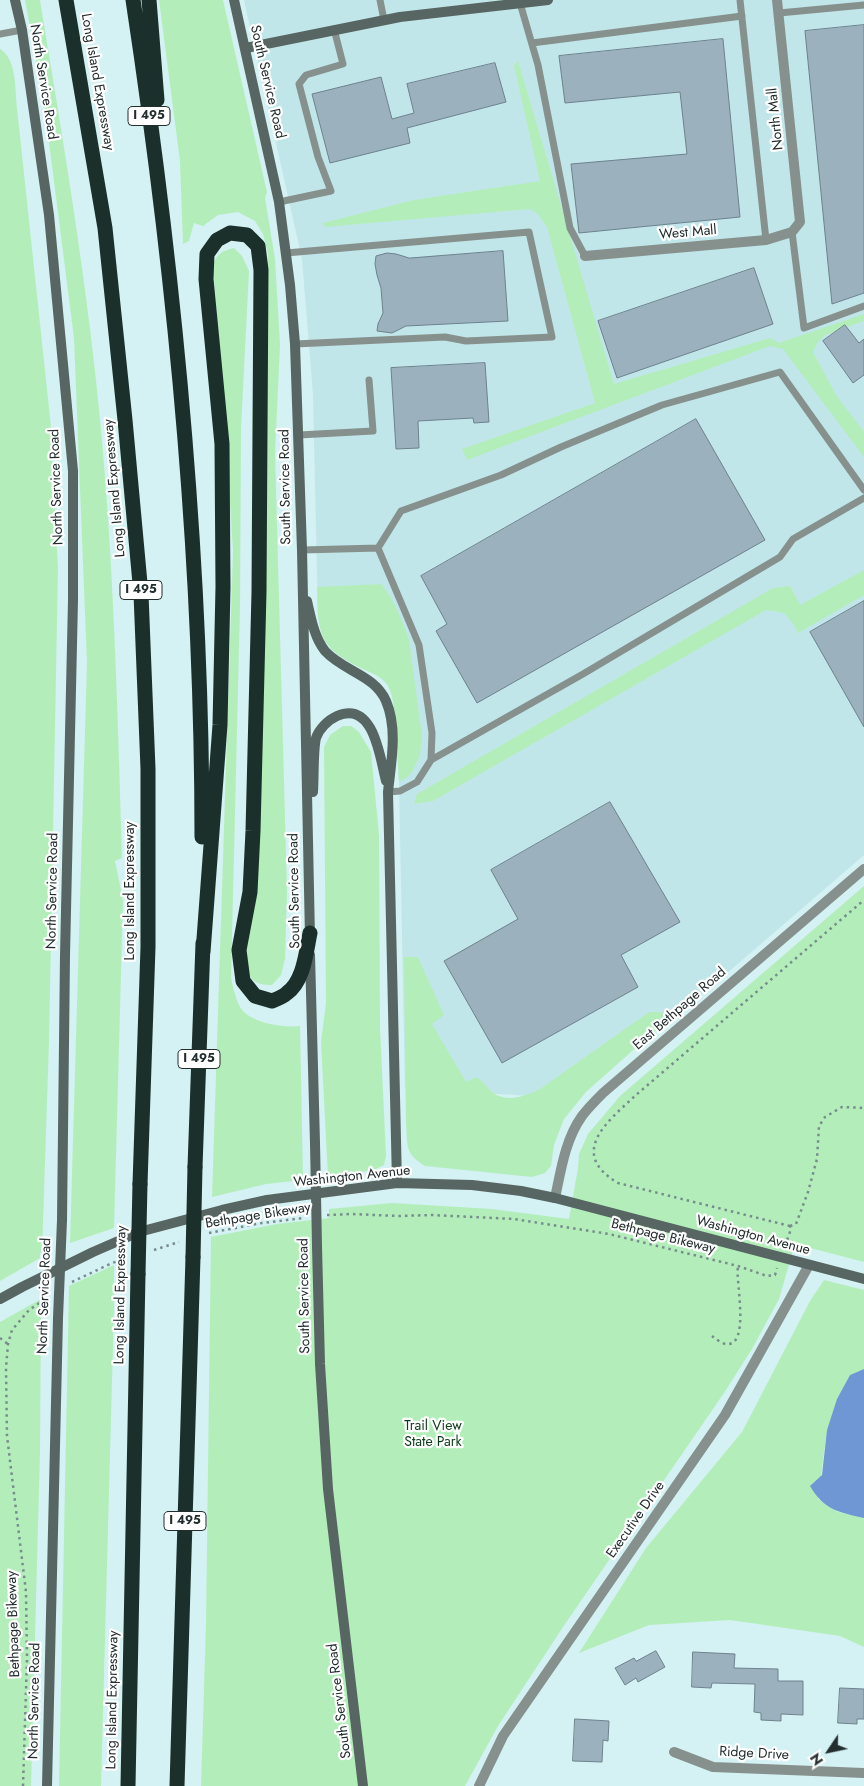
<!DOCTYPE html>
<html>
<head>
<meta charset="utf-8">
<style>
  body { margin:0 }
  #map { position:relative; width:864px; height:1786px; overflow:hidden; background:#d4f1f3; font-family:Jost,sans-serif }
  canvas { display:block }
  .north { position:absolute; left:804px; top:1726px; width:50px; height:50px; -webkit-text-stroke:4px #fff; paint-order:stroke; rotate:236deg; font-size:14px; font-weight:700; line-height:20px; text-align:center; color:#222d2e }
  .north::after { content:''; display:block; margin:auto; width:18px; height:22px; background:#222d2e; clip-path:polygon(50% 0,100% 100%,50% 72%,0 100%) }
</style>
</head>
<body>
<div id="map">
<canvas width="864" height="1786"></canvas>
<div class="north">N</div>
</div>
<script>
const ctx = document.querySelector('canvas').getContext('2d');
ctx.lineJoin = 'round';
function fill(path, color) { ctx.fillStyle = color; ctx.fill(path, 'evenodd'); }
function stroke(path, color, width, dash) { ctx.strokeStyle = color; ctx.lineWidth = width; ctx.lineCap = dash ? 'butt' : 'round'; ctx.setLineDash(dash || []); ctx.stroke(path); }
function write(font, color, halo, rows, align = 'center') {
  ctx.font = font + ' Jost,sans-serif'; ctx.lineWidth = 4.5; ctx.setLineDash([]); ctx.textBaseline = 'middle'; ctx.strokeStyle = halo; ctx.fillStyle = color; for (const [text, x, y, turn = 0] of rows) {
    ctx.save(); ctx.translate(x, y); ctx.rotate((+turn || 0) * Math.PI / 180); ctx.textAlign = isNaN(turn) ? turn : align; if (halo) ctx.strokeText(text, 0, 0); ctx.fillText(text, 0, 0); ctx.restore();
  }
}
fill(new Path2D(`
  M 244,0 L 864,0 L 864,855 L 704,993 L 571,1098 L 405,1089 L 399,781 L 393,695 L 387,684 L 378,676 L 344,659 L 333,651 L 325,641 L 318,618 L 313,395 L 302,259 Z`), '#c1e6e9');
fill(new Path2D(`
  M 25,0 L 40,0 C 66,158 93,317 105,477 C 115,604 118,731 122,858 L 115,861 L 123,900 L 114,1228 L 70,1243 L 87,663 L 74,338 L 44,103 Z
  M 159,0 L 223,0 L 267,192 L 265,198 L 275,259 L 280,345 L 275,453 L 287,891 L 285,959 L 281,975 L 272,985 C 255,985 250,980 245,965 L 263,637 L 268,254 L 263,234 L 255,221 L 238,212 L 218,215 L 203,226 L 194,223 L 189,241 L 183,244 L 180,161 Z
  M 0,49 C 17,59 15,90 17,108 L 51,427 L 53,472 L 56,472 L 55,515 L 58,568 L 49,1042 L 42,1252 L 40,1253 L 40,1258 L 0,1281 Z
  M 518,61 L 614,384 L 770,338 L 779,343 L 864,314 L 864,321 L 825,335 L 818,342 L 813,352 L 836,395 L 864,432 L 864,457 L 783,349 L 770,346 L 467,460 L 462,449 L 595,403 L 547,227 L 538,214 L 530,209 L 325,227 L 323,223 L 414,200 L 540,181 L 514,66 Z
  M 234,248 L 242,256 L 249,271 L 241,428 L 240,607 L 231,978 C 233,986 235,997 239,1005 C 247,1023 283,1028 300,1026 L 303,1180 L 266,1184 L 212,1197 L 233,551 L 222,374 L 214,279 L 211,273 C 215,257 217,252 234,248 Z
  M 864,570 L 864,595 L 798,633 L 794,625 L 784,613 L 766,610 L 433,801 L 414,804 L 417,794 L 773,588 L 790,586 L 800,605 Z
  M 381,584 C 394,599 403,622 409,640 L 422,736 L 420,755 L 412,772 L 405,779 L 399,781 C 397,759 398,703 388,686 C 383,677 372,673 363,669 C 318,647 318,634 317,587 Z
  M 343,726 L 351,726 L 359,732 L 371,752 L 379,835 L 380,1028 L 386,1156 L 384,1165 L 374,1170 L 328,1177 L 321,1042 L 326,1003 L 324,747 L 330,735 Z
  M 864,886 L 864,1262 L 795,1244 L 779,1299 L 752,1349 L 724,1393 L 565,1624 L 498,1726 L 465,1786 L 201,1786 L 206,1624 L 211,1237 L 277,1224 L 329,1218 L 329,1209 L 392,1203 L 492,1209 L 569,1219 L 578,1168 L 579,1154 L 588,1134 L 620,1096 Z
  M 404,957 L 418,957 L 444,1015 L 432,1024 L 466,1082 L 476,1077 C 483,1081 486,1086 491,1091 C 505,1104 525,1096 540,1089 L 649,1012 C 659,1012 663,1011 668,1019 L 586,1092 L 564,1119 L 554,1145 L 551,1166 L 545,1173 L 532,1177 L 425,1166 C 404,1153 408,1146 406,1123 Z
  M 114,1265 L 114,1307 L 101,1786 L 59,1786 L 69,1286 Z
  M 824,1280 L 864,1290 L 864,1369 L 850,1375 L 827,1430 L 818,1499 L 838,1512 L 864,1518 L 864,1647 L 840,1636 L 730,1620 L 649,1625 L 579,1653 L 646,1548 L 742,1432 L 810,1301 Z
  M 41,1299 L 40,1452 L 31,1786 L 0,1786 L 0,1322 Z`), '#b3eeba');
fill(new Path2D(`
  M 864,1369 L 864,1518 C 838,1512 824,1510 810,1486 L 822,1475 L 827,1430 L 837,1399 L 850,1375 Z`), '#6e97d3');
const building = new Path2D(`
  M 864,25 L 864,293 L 832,304 L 805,31 Z
  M 723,39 L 740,217 L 579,233 L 571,164 L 687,154 L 680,92 L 565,103 L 559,56 Z
  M 495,63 L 506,102 L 407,128 L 410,143 L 330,163 L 312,94 L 381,77 L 392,119 L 414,113 L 407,84 Z
  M 503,251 L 508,321 L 406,326 L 392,333 L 377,331 L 378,324 L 383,313 L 381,288 L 377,275 L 375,264 L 376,256 L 387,253 L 396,254 L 409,258 Z
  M 754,268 L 773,324 L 617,378 L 598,321 Z
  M 845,325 L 859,343 L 864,339 L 864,375 L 853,383 L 823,341 Z
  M 485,363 L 489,422 L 474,423 L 473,418 L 418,421 L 419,448 L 396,449 L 391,368 Z
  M 696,419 L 765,540 L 477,703 L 436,631 L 447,624 L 421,576 Z
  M 864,601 L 864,727 L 810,632 Z
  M 610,802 L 680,922 L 621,955 L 638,987 L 502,1063 L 444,961 L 518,919 L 491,870 Z
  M 656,1651 L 665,1667 L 638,1682 L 636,1678 L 625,1685 L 615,1668 L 634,1658 L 636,1661 Z
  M 693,1652 L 735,1654 L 734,1668 L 778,1669 L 778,1681 L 803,1681 L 803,1715 L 781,1714 L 781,1721 L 761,1720 L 761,1713 L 754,1712 L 755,1684 L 712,1683 L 711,1688 L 692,1687 Z
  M 840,1688 L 864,1689 L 864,1719 L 857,1719 L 857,1724 L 838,1723 Z
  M 575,1719 L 609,1721 L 608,1741 L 603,1740 L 602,1762 L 573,1761 Z`);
fill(building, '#9bb1bd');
stroke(building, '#6d828d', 1);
stroke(new Path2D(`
  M 327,1215 L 352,1214 L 398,1216 L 432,1215 L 514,1219 L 609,1234 L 738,1266 L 767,1276 L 775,1275 L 777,1268
  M 790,1226 L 618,1183 C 567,1153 608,1121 636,1095 L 864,900
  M 790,1226 L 796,1224 L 808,1192 L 817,1159 L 819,1126 L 825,1117 L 842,1107 L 864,1108
  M 209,1233 L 262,1223 L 304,1218
  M 785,1246 L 791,1229 L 790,1226
  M 154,1250 L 179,1242
  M 72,1282 L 112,1263 L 124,1259
  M 712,1336 C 716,1339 722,1344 726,1344 C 751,1347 735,1279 738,1267
  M 0,1338 L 8,1344
  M 23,1786 L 27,1659 L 26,1592 L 7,1436 L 6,1368 L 8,1344 L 12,1330 L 29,1310 L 47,1298`), '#788c8d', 2.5, [2.5, 4]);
stroke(new Path2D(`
  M 380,0 L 384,20
  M 740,0 L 766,240
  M 520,3 L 538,65 L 570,228 L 585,256
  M 779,13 L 864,5
  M 0,34 L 22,30
  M 532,43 L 742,16
  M 279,202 L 331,191 L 318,157 L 299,84 L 306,75 L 343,64 L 334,29
  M 792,232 L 804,328 L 864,306
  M 286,253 L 529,232 L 552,337 L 466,341 L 445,337 L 295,344
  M 299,435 L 373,431 L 369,380
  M 378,548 L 401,511 L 501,475 L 561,447 L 662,405 L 780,372 L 864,490
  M 302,550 L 378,548 L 419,645 L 432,733 L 431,760 L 417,782 L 400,791 L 388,792
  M 431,760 L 583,674 L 780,557 L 793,539 L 864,498`), '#86918d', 7);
stroke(new Path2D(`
  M 585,256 L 766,240 L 792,232 L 800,222 L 777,0
  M 555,1198 C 561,1170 565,1140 582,1116 C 588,1108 596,1100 603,1093 L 864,869
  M 674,1752 L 713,1767 L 864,1773
  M 479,1786 L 503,1736 L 725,1415 L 809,1265`), '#86918d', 10);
stroke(new Path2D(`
  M 15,0 L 22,30 L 49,215 L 73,471 L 73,600 L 65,955 L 62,1220
  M 234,0 L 279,202 L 290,285 L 295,344 L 302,550 L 310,938
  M 246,48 L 400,17 L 548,0
  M 307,601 C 311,618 314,637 325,651 C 343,671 375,675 386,701 C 398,729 391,763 388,792 L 397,1183
  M 313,792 C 314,777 313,751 316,738 C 319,729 328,720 337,716 C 374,700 380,758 386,781
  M 310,955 L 315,1143
  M 317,1246 L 320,1364 L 328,1489 L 363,1786
  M 0,1299 L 22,1287 L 93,1252 L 139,1232 L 222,1210 L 267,1200 L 397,1183 L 472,1185 L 521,1191 L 555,1198 L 864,1279
  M 47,1786 L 58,1318`), '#576662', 10);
stroke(new Path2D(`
  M 66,0 L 105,228 L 125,420 L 141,594 L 148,769 L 148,947 L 140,1184
  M 133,0 C 175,277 202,557 202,837
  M 149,0 L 157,100
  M 203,952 L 220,725 L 223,587 L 222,444 L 206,279 L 207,254 L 217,240 L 230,233 L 247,235 L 258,246 L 261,270 L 259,592 L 253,831 L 250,892 L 239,950 L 243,981 L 255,996 L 272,1001 C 277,999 283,997 287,993 C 304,981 306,952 310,933
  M 195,1167 L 203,943
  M 128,1786 L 138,1274
  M 177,1786 L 193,1257`), '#1b302a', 15);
stroke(new Path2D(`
  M 315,1143 L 317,1246
  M 58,1318 L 62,1220`), '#576662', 10);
stroke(new Path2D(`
  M 193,1257 L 195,1167
  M 138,1274 L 140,1184`), '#1b302a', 15);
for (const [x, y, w] of [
  [149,116,42],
  [141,590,42],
  [199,1059,42],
  [185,1521,42]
]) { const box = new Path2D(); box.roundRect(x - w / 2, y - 9.5, w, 19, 4); ctx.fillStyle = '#fff'; ctx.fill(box); stroke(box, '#222d2e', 1); }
write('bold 12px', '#222d2e', null, [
  ["I 495",149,116],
  ["I 495",141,590],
  ["I 495",199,1059],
  ["I 495",185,1521]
]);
write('14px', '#222d2e', '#fff', [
  ["North Service Road",43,82,81],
  ["Long Island Expressway",97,82,80],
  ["South Service Road",267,82,77],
  ["North Mall",776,119,-96],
  ["West Mall",688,233,-5],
  ["North Service Road",57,487,-92],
  ["South Service Road",286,487,-91],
  ["Long Island Expressway",115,488,-95],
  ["North Service Road",53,891,-89],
  ["Long Island Expressway",131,891,-90],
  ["South Service Road",295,891,-91],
  ["East Bethpage Road",680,1009,-41],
  ["Washington Avenue",352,1177,-6],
  ["Bethpage Bikeway",258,1216,-9],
  ["Washington Avenue",753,1236,15],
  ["Bethpage Bikeway",663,1237,14],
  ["Long Island Expressway",121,1295,-89],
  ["North Service Road",45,1296,-88],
  ["South Service Road",305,1296,-91],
  ["Executive Drive",636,1520,-55],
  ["Bethpage Bikeway",14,1624,-92],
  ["Long Island Expressway",113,1700,-89],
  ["North Service Road",35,1701,-89],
  ["South Service Road",340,1701,-97],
  ["Ridge Drive",754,1754,3]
]);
write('14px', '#0d3b18', '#fff', [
  ["Trail View",433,1427],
  ["State Park",433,1443]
]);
</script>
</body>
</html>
